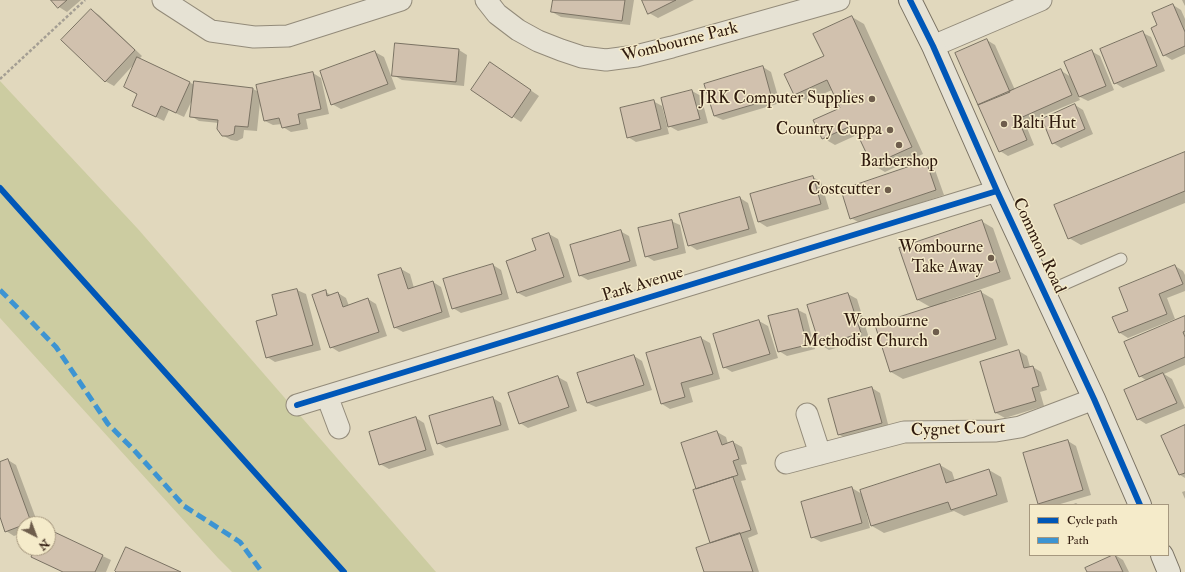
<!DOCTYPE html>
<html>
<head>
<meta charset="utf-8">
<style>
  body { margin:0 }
  #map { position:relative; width:1185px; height:572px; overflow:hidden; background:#e1d8bd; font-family:"IM FELL Double Pica",serif }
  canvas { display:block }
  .legend { position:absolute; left:1029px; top:504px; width:140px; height:52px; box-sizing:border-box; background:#f5ebca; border:1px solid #a6987f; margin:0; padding:5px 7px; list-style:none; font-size:12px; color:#301b0f }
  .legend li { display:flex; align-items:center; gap:8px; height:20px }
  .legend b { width:20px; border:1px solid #a6987f }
  .north { position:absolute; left:16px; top:516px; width:40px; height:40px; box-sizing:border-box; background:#f5ebca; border:1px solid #a6987f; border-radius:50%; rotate:138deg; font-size:11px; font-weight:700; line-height:16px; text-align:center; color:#301b0f }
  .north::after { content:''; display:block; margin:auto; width:14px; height:18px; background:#6e5d4c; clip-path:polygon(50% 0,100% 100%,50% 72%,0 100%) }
</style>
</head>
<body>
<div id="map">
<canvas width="1185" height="572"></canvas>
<ul class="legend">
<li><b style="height:5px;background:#0057b8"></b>Cycle path</li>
<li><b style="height:5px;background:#3d94d2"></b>Path</li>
</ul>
<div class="north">N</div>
</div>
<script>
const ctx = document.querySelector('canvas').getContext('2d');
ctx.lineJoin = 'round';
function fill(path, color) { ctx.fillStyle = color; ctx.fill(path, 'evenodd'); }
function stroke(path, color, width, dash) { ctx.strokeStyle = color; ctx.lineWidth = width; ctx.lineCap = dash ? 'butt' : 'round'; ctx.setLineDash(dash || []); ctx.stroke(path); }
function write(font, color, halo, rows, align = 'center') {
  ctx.font = font + ' "IM FELL Double Pica",serif'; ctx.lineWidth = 3; ctx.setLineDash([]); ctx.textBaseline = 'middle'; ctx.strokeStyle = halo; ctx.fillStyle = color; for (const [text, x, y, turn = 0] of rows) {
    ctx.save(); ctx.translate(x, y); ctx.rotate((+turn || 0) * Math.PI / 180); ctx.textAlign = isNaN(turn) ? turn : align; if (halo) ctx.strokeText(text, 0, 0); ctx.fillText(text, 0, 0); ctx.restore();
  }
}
fill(new Path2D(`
  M 0,81 L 138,229 L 436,572 L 232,572 L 218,558 L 0,318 Z`), '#cccca1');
fill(new Path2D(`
  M 52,0 L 81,0 L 67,12 L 59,7 Z
  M 554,0 L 634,0 L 630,25 L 561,17 L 552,12 Z
  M 643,0 L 694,0 L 658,18 L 649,13 Z
  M 1182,0 L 1185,0 L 1185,6 Z
  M 1173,5 L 1181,10 L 1185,19 L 1185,54 L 1172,60 L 1164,55 L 1159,26 Z
  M 91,10 L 99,15 L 142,56 L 139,59 L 195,85 L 253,89 L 259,92 L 313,73 L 321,78 L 329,114 L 306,119 L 308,129 L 291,132 L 283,127 L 282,124 L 273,125 L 265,121 L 260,102 L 257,131 L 244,130 L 243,138 L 237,141 L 231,140 L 222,135 L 219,123 L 199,121 L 191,116 L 193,98 L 184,117 L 169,110 L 164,121 L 133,106 L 138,94 L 135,63 L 114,86 L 105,81 Z
  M 852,17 L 864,24 L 923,154 L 885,172 L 873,165 L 859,134 L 835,145 L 823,138 L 841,109 L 832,90 L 807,101 L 795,94 L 825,56 Z
  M 1143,33 L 1151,37 L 1165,71 L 1123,88 L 1115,83 Z
  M 987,40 L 995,45 L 1015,90 L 1060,70 L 1071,77 L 1091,51 L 1100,56 L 1114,90 L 1088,101 L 1078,96 L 1080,100 L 1025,123 L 1034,145 L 1008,156 L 1000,151 Z
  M 459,50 L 467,55 L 464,86 L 402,80 L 393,75 Z
  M 375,52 L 384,57 L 396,89 L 341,109 L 332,104 Z
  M 763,67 L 771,72 L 780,103 L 723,120 L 714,116 Z
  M 498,68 L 539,96 L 521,122 L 472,90 Z
  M 692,91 L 701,96 L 708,123 L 678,131 L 669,126 L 662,99 Z
  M 653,101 L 662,106 L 669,134 L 636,142 L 628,137 Z
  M 1075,105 L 1083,110 L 1093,134 L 1061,148 L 1053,143 Z
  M 1185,153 L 1185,203 L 1081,245 L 1069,238 Z
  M 926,162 L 934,167 L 944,195 L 860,223 L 851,218 Z
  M 813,177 L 821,182 L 829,209 L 767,227 L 759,222 Z
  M 740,198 L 748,203 L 757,233 L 697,250 L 689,245 Z
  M 671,221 L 680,225 L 686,253 L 654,261 L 646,256 Z
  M 981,221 L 993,228 L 1011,279 L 946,301 L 947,303 L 981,292 L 993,299 L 1008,345 L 903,379 L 891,372 L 932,308 L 918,300 L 901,249 Z
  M 620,231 L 629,236 L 637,266 L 588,280 L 579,275 Z
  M 549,234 L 558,239 L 572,282 L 526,297 L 518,293 Z
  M 493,265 L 501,270 L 509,299 L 461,313 L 453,308 Z
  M 1175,266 L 1183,271 L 1185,275 L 1185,291 L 1167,298 L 1175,319 L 1128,338 L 1120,333 L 1114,318 L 1130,312 Z
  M 401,269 L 410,274 L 414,288 L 433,282 L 441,287 L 450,317 L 403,332 L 394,327 Z
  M 297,290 L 306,294 L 321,350 L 275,362 L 267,357 L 278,316 L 273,296 Z
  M 326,292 L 332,296 L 338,293 L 346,298 L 349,306 L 368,299 L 376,304 L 387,336 L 339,352 L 331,347 Z
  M 848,294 L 857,299 L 869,338 L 829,350 L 821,345 L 809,306 Z
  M 798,310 L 806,314 L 815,349 L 787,356 L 779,351 Z
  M 1185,317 L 1185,365 L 1164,374 L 1172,379 L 1185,408 L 1146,424 L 1138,419 L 1147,381 L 1140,376 Z
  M 759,321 L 768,326 L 778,358 L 732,372 L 724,367 Z
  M 701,338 L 710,343 L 720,379 L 689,388 L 693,402 L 670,409 L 662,404 L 647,354 Z
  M 1019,351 L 1027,356 L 1030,367 L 1033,367 L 1041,372 L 1047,390 L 1040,392 L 1044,406 L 1005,418 L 996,413 L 981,363 Z
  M 634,356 L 642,361 L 652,390 L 596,407 L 587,403 Z
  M 558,377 L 567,382 L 577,411 L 528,428 L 520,423 Z
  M 872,388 L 880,393 L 889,428 L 847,439 L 838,434 Z
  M 493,398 L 501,403 L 509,430 L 446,448 L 438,443 Z
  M 416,418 L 424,423 L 434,455 L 389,469 L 380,464 Z
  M 1185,426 L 1185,478 L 1180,475 L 1163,437 Z
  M 717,432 L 726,437 L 728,444 L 733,442 L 742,447 L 747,464 L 741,465 L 746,480 L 741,481 L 758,534 L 748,538 L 759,572 L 705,572 L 711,544 L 694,491 L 698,490 L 683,444 Z
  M 1068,441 L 1076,446 L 1091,495 L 1057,505 L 1043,505 L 1039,503 Z
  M 8,460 L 16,465 L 38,524 L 24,524 L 24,532 L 14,536 L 6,531 L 0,514 L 0,463 Z
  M 940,465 L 952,472 L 955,481 L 989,470 L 1001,477 L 1008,502 L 964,516 L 954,511 L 884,533 L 872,526 L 867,510 L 866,511 L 870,528 L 821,542 L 812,537 L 852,488 L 862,494 Z
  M 1185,491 L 1185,499 L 1182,492 Z
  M 1076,503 L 1079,505 L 1071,505 Z
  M 48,530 L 111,560 L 106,572 L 63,572 L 32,557 L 36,548 L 48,548 Z
  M 1115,555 L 1123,560 L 1129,572 L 1088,572 Z`), '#0003');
const building = new Path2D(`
  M 51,0 L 67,0 L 58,8 Z
  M 553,0 L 625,0 L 622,21 L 551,12 Z
  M 642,0 L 676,0 L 648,14 Z
  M 1173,4 L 1185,32 L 1185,46 L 1163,56 L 1151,28 L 1157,25 L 1152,13 Z
  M 91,9 L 135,50 L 105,82 L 61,40 Z
  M 852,16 L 912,147 L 872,165 L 853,125 L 822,139 L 813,120 L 840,108 L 827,80 L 794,95 L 784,74 L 824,56 L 813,34 Z
  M 1143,31 L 1157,66 L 1114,84 L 1100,49 Z
  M 987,39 L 1010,92 L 978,105 L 955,53 Z
  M 395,43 L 459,49 L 456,82 L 392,76 Z
  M 1092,50 L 1106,86 L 1079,97 L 1064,62 Z
  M 375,51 L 388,84 L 331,105 L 320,71 Z
  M 137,57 L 190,82 L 176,113 L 161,106 L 156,117 L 132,106 L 137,94 L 124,87 Z
  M 490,62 L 531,90 L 512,118 L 471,90 Z
  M 763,66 L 772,99 L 714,116 L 704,84 Z
  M 1061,69 L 1072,95 L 1018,119 L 1027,140 L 999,152 L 978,105 Z
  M 313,72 L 321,109 L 298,114 L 300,124 L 282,128 L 279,118 L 264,121 L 256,85 Z
  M 194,81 L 253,88 L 248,127 L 235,126 L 234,134 L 228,136 L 222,136 L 217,129 L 218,120 L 190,117 Z
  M 692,90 L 700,119 L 668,127 L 661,98 Z
  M 654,100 L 661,129 L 627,138 L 620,108 Z
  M 1075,104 L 1085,129 L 1052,144 L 1042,119 Z
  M 1185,152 L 1185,191 L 1068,239 L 1054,205 Z
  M 926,161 L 936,190 L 850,219 L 841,190 Z
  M 813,176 L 821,204 L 758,222 L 750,194 Z
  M 740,197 L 749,229 L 688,246 L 679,214 Z
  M 672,220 L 678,248 L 645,257 L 638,228 Z
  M 982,220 L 1000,272 L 917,300 L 899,248 Z
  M 621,230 L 630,261 L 579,276 L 570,245 Z
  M 549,233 L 564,277 L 517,293 L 506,261 L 536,250 L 532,239 Z
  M 493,264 L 502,294 L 452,309 L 443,279 Z
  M 1175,265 L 1183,284 L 1159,294 L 1167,314 L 1119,333 L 1112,317 L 1128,311 L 1119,288 Z
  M 401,268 L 408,289 L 433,281 L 442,312 L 394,328 L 378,275 Z
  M 297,289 L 313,345 L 266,358 L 256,321 L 277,315 L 272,295 Z
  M 326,290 L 327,296 L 338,292 L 343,307 L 368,298 L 379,332 L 330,348 L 312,295 Z
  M 981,291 L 996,339 L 890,372 L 875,325 Z
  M 848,293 L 861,333 L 820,346 L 807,305 Z
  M 798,309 L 807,345 L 778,352 L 768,316 Z
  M 1185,316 L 1185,331 L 1183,332 L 1185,337 L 1185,357 L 1139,377 L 1124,342 Z
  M 759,320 L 770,354 L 723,368 L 713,334 Z
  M 701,337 L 713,374 L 681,383 L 685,397 L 661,404 L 646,353 Z
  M 1019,350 L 1024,368 L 1033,366 L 1039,386 L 1032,388 L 1036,401 L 995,413 L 980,362 Z
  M 634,355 L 644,385 L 587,403 L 577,373 Z
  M 1163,373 L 1177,403 L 1137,420 L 1124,390 Z
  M 558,376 L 569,407 L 519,424 L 508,393 Z
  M 872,387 L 882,423 L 838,435 L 828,399 Z
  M 493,397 L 501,425 L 437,444 L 429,416 Z
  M 416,417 L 426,450 L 379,465 L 369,432 Z
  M 1185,425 L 1185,473 L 1179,475 L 1161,436 Z
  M 717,431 L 722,445 L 733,441 L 739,459 L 733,461 L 738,475 L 696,489 L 681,443 Z
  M 1068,440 L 1083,490 L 1038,504 L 1023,453 Z
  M 8,459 L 31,522 L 5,532 L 0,517 L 0,462 Z
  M 940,464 L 946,483 L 989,469 L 997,495 L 951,510 L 948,502 L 871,526 L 860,490 Z
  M 733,477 L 751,530 L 710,543 L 693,490 Z
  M 852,487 L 862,523 L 811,538 L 801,502 Z
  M 48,529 L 103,555 L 95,572 L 63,572 L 31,557 L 35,548 L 48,548 Z
  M 740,533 L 753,572 L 704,572 L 696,548 Z
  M 126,547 L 181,572 L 116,572 L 115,571 Z
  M 1113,555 L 1115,555 L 1123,572 L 1087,572 L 1085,568 Z`);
fill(building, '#d1c1ae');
stroke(building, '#7a7263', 1);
const lane = new Path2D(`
  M 1044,293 L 1121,259`);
const street = new Path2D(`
  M 163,0 L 211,31 L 254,37 L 288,36 L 401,0
  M 486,0 L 497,14 L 518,30 L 538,41 L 561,50 L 582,57 L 606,60 L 636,56 L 672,47 L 839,0
  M 933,46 L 1041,0
  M 327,396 L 339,428
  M 297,405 L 997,191
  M 807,414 L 820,454
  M 786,463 L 904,432 L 996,431 L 1020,427 L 1094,399`);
const secondary = new Path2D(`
  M 910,0 L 933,46 L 997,191 L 1094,399 L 1140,505
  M 1162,555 L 1169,572`);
stroke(lane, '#938b7a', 13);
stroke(street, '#938b7a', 23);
stroke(secondary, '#7a7263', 24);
stroke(new Path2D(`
  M 0,79 L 85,0`), '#a49e93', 2.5, [3, 2]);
stroke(lane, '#e6e2d4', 11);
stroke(street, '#e6e2d4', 21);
stroke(secondary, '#e6e2d4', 22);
stroke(new Path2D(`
  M 0,290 L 6,296 L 56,347 L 108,424 L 134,450 L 184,506 L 240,542 L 262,572`), '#3d94d2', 5, [10, 5]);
stroke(new Path2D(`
  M 910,0 L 933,46 L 997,191 L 1094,399 L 1140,505
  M 0,188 L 344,572
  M 297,405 L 997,191`), '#0057b8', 6);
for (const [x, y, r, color] of [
  [872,99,4,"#6e5d4c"],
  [1004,124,4,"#6e5d4c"],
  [890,130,4,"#6e5d4c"],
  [899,145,4,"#6e5d4c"],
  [888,190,4,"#6e5d4c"],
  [991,258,4,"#6e5d4c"],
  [936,332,4,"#6e5d4c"]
]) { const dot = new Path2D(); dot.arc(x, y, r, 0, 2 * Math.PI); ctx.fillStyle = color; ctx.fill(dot); stroke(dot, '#f5ebca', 1.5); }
write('17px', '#301b0f', '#f5ebca', [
  ["Wombourne Park",680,43,-14],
  ["Common Road",1038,246,65],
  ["Park Avenue",643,285,-17],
  ["Cygnet Court",958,430,-2]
]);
write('17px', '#301b0f', '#f5ebca', [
  ["JRK Computer Supplies",864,99],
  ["Balti Hut",1012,124,"left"],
  ["Country Cuppa",882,130],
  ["Barbershop",899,162,"center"],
  ["Costcutter",880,190],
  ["Wombourne",983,248],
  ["Take Away",983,268],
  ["Wombourne",928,322],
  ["Methodist Church",928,342]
], 'right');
</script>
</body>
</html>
